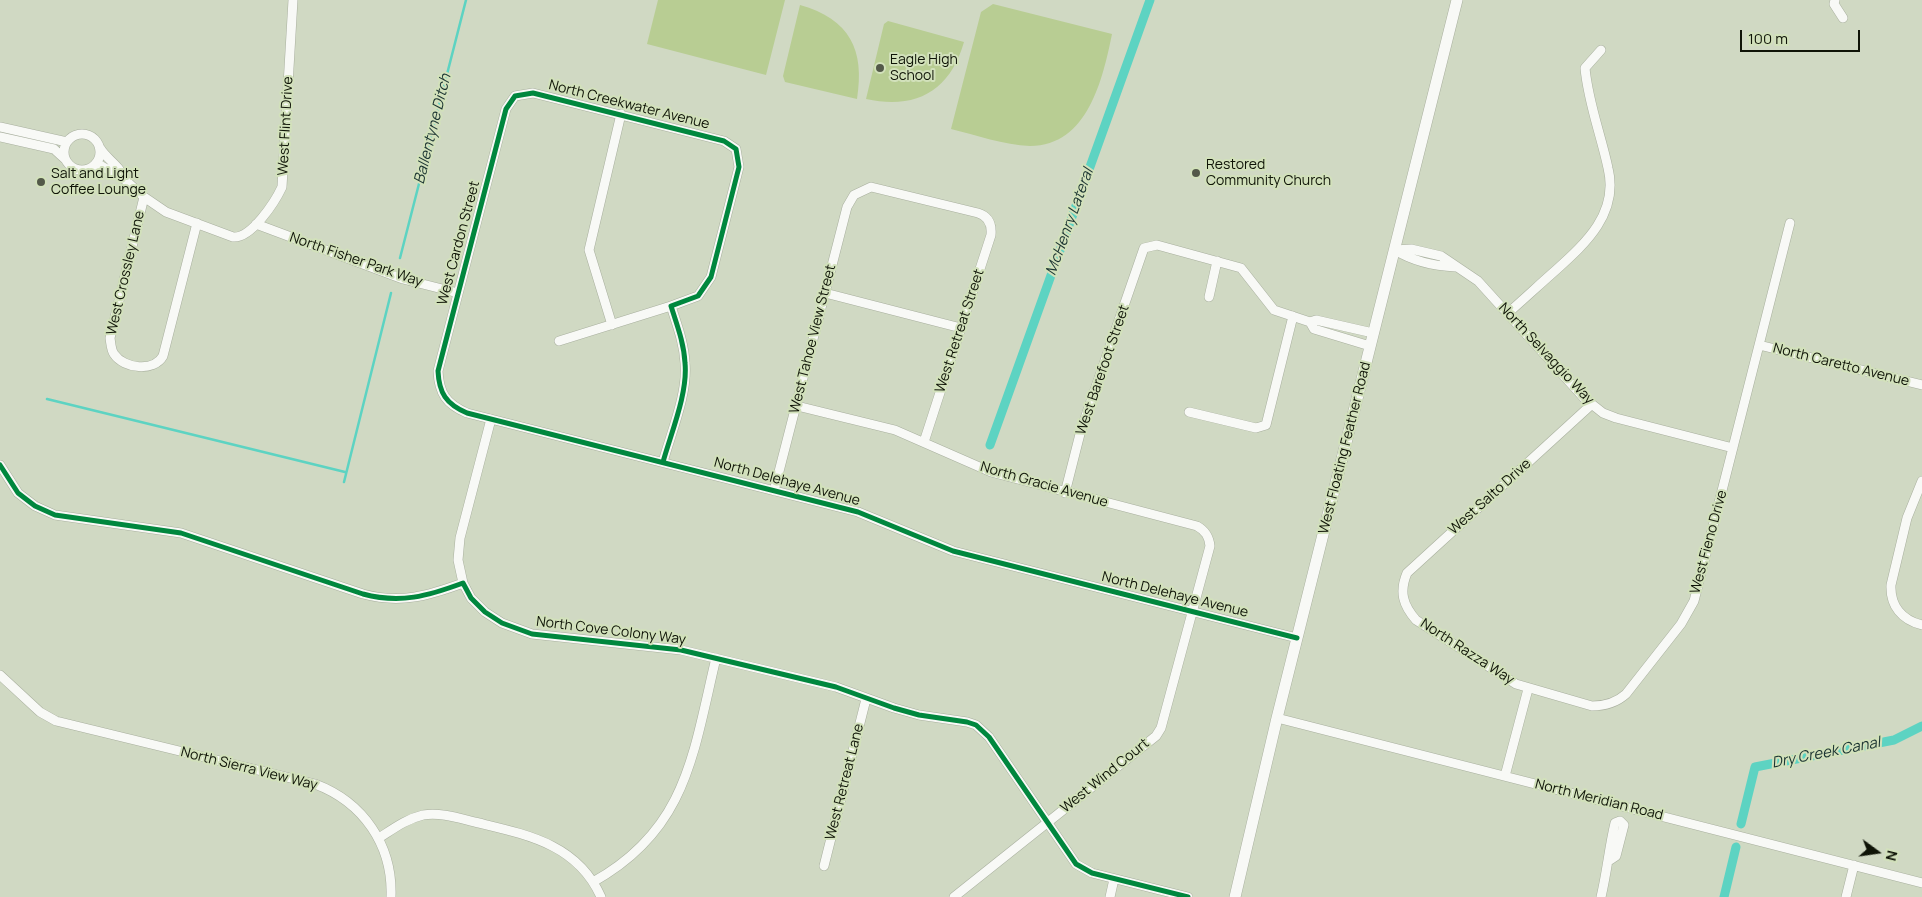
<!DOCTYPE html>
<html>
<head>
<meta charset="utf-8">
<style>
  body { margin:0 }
  #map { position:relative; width:1922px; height:897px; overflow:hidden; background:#d0d9c3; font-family:Manrope,sans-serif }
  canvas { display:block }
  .north { position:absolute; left:1852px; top:827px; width:50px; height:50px; -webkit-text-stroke:4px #d2e1bb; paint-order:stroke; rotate:104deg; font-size:14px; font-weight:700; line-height:20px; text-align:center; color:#0f1407 }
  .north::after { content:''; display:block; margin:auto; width:18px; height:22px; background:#0f1407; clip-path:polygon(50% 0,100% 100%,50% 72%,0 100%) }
  .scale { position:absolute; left:1740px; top:30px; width:120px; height:22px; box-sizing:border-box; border:2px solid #0f1407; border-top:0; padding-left:6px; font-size:15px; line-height:18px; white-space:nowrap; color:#0f1407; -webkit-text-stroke:4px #d2e1bb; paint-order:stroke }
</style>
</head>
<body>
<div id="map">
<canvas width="1922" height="897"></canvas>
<div class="north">N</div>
<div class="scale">100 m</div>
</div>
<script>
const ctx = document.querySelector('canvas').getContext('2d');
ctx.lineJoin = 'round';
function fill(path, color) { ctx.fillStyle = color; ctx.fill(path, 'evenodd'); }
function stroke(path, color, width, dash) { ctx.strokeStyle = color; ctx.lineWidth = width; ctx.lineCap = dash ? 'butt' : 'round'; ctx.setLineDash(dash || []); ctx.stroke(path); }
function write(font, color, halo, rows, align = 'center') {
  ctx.font = font + ' Manrope,sans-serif'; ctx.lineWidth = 4; ctx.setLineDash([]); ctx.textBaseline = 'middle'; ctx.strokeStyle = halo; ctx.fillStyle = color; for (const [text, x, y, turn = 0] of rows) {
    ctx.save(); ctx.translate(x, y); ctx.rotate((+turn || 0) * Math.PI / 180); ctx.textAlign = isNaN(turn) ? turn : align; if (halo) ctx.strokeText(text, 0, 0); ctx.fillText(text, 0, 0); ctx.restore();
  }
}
fill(new Path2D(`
  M 658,0 L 785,0 L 766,75 L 647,44 Z
  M 993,4 L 1112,34 C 1103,78 1088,146 1030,146 C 1004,145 976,135 951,129 L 981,12 Z
  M 800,5 C 850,19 865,50 857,99 L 785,82 L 783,76 Z
  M 888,21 L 964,42 C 950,91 916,110 866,99 L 884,24 Z`), '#b8cd93');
stroke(new Path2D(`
  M 400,258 L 466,0
  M 47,399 L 345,472
  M 344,482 L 391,293`), '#5dd3c2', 2.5);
stroke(new Path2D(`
  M 990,445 L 1150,0
  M 1741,824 L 1755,767 L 1894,740 L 1922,726
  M 1724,897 L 1736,847`), '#5dd3c2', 9);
const minor = new Path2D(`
  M 1835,0 L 1834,4 L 1843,18
  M 0,127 L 67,142
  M64 152a18 18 0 1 1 36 0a18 18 0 1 1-36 0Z
  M 0,137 L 54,149 L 66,160
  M 96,163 L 123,178 C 121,166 106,159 100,148
  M 123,178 L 144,197 L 166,212 L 233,237 C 251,239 275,202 282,187 L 293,0
  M 144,197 L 110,338 C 111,344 111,350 114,354 C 124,369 154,372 163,356 L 197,223
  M 256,224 L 403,279 L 458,293
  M 1456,267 C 1434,266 1414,262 1395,250 L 1411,249 L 1441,256 L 1478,281 L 1584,398 L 1603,413 L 1616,418 L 1733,448
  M 825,293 L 961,328
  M 1209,297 L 1217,261
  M 1508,313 C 1524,299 1540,284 1556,270 C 1586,243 1619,213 1608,168 C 1601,135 1588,102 1585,68 L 1601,50
  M 612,325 L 589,250 L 621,114
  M 559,341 L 671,306
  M 1759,345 L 1922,385
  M 1370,346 L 1314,329 L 1310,322 L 1316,320 L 1373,333
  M 1591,405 L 1407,573 C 1399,592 1403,605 1416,620 L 1516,684 L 1592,706 C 1605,706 1616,703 1626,694 L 1681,624 L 1694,601 L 1790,223
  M 797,406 L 895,430 L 991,472 L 1197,526 C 1206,531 1209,537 1210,546 L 1161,728 L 1156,736 L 954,897
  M 1189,412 L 1256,428 L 1266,425 L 1293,316
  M 663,462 C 671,433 688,393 685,363 C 684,343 677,325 671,306 L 698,296 L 711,277 L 739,167 L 736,149 L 724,141 L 533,93 L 515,96 L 506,109 L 438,371 C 439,393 446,404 467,413 L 858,512 L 953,551 L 1297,638
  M 0,465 L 18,493 L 35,506 L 55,515 L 181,533 L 363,594 C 400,604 428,596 463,583 L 471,598 L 485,612 L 502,623 L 532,634 L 681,650 L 836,687 L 894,708 L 919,715 L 967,722 L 976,725 L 989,737 L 1076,864 L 1092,873 L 1188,897
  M 1922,481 L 1907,518 L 1891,585 C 1890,606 1902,620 1922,625
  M 774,491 L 847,207 L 854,195 L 871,187 L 978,213 C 988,216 992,224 991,235 L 924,442
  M 1065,493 L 1081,430 L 1144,248 L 1157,245 L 1241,268 L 1274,310 L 1310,322
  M 463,583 L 458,560 L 460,538 L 491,419
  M 0,675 L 40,712 L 56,721 L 315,784 C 363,802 393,845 391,897
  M 1277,718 L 1922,883
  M 1505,776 L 1528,689
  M 379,838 C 393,829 406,819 423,815 C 442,812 461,819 479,823 C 529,835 578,845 601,897
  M 824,866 L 866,699
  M 593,882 C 687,830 693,754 716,658
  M 1110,897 L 1114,879
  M 1601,897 C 1607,872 1609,848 1615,823 L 1620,821 L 1624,825 L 1616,856 L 1610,860
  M 1846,897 L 1854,865`);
const major = new Path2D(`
  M 1235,897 L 1277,718 L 1457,0`);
stroke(minor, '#a8af9e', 10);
stroke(major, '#a8af9e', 12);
stroke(minor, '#f8f9f6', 9);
stroke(major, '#f8f9f6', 11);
stroke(new Path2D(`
  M 663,462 C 671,433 688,393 685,363 C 684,343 677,325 671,306 L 698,296 L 711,277 L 739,167 L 736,149 L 724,141 L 533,93 L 515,96 L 506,109 L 438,371 C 439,393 446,404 467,413 L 858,512 L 953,551 L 1297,638
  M 0,465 L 18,493 L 35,506 L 55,515 L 181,533 L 363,594 C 400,604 428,596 463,583 L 471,598 L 485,612 L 502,623 L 532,634 L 681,650 L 836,687 L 894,708 L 919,715 L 967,722 L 976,725 L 989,737 L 1076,864 L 1092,873 L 1188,897`), '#00873e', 5);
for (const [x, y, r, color] of [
  [880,68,5,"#535949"],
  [1196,173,5,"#535949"],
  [41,182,5,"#535949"]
]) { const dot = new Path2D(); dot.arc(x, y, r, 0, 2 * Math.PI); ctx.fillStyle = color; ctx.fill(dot); stroke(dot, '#d2e1bb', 2); }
write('14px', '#0f1407', '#d2e1bb', [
  ["Eagle High",890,60],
  ["School",890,76],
  ["Restored",1206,165],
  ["Community Church",1206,181],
  ["Salt and Light",51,174],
  ["Coffee Lounge",51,190]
], 'left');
write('14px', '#0f1407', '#d2e1bb', [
  ["North Creekwater Avenue",629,105,14],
  ["West Flint Drive",286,126,-87],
  ["West Cardon Street",459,243,-75],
  ["North Fisher Park Way",356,260,19],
  ["West Crossley Lane",126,273,-77],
  ["West Retreat Street",960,331,-72],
  ["West Tahoe View Street",813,339,-76],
  ["North Selvaggio Way",1546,354,47],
  ["North Caretto Avenue",1841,365,14],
  ["West Barefoot Street",1103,370,-71],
  ["West Floating Feather Road",1345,448,-76],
  ["North Delehaye Avenue",787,482,15],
  ["North Gracie Avenue",1044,485,16],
  ["West Salto Drive",1490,497,-42],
  ["West Fieno Drive",1709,542,-75],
  ["North Delehaye Avenue",1175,595,14],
  ["North Cove Colony Way",611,631,7],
  ["North Razza Way",1467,652,33],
  ["North Sierra View Way",249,769,14],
  ["West Wind Court",1105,776,-39],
  ["West Retreat Lane",845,782,-76],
  ["North Meridian Road",1599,800,14]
]);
write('italic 15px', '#1b3431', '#d2e1bb', [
  ["Ballentyne Ditch",433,129,-76],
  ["McHenry Lateral",1070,222,-70],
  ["Dry Creek Canal",1826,753,-11]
]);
</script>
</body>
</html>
